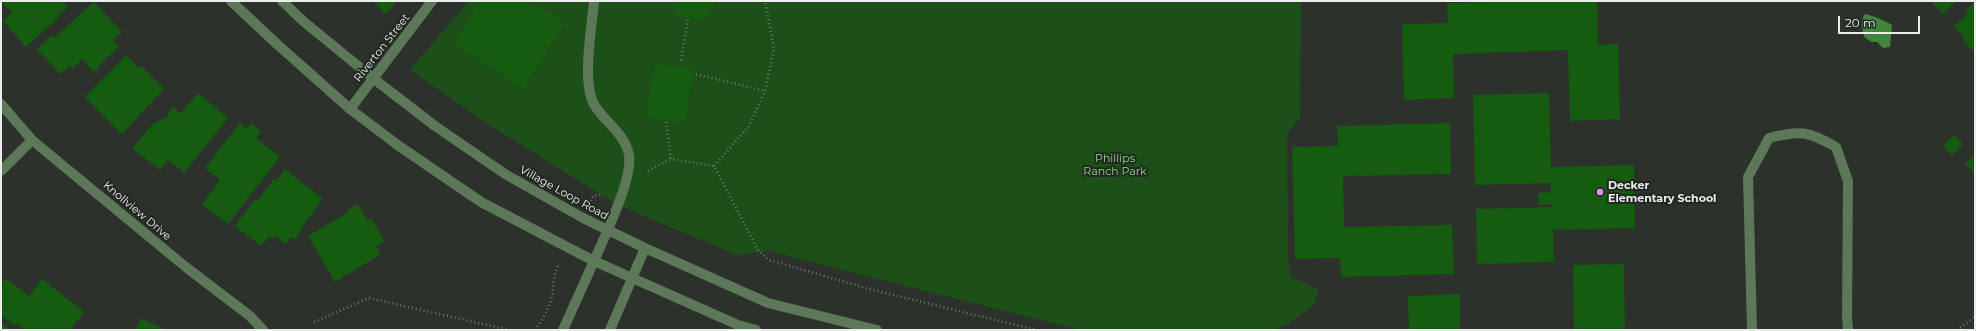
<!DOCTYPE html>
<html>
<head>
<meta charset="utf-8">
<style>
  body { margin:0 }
  #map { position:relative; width:1976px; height:331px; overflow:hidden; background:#2c322b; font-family:Montserrat,sans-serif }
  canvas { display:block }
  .frame { position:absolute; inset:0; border:2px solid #ebefeb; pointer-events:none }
  .scale { position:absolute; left:1838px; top:16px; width:82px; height:18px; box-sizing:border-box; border:2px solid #ebefeb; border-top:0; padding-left:5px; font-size:12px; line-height:14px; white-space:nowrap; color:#ebefeb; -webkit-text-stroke:3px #222822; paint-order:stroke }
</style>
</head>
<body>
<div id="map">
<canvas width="1976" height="331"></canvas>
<div class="frame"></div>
<div class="scale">20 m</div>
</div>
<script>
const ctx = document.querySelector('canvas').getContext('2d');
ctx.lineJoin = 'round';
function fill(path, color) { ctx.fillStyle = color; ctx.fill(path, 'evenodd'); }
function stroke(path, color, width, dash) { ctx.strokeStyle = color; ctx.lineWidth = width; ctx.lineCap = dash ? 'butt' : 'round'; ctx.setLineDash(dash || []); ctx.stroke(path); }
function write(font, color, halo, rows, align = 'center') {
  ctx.font = font + ' Montserrat,sans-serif'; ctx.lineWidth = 4; ctx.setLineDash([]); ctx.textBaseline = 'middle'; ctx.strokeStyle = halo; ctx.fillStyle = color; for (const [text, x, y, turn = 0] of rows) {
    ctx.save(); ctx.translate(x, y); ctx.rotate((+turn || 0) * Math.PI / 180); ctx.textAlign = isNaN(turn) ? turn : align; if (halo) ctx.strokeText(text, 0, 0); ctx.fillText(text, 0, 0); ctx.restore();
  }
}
fill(new Path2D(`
  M 469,1 L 1301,1 L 1300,119 L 1287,133 L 1288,262 L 1291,276 L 1319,290 L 1314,305 L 1285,326 L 1272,330 L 1080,330 L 768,251 L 737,255 L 616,204 L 488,124 L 410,70 Z`), '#1d5019');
fill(new Path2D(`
  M 1865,14 C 1869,14 1890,23 1892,25 L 1890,47 L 1883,48 L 1877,42 L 1872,42 L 1865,38 C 1862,32 1860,19 1865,14 Z`), '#41843b');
fill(new Path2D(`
  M 1,1 L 63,1 L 68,7 L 59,15 L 60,16 L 26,47 L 3,21 L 12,13 Z
  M 373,1 L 397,1 L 386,14 Z
  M 481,1 L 531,1 L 565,23 L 523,88 L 454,43 Z
  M 671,1 L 717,1 L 702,20 L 677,15 Z
  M 1531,1 L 1597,1 L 1598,45 L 1618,44 L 1620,119 L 1570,121 L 1568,50 L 1453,54 L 1454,98 L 1404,100 L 1402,24 L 1448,23 L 1447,3 Z
  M 1931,1 L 1956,1 L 1943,14 Z
  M 94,2 L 122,32 L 113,40 L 119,47 L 99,65 L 100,67 L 94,72 L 82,59 L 73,69 L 70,65 L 60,74 L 37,49 L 52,35 L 54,38 Z
  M 1975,2 L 1975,53 L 1963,40 L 1965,38 L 1954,26 L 1968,14 L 1965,11 Z
  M 126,55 L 139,68 L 141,66 L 164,89 L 122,134 L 85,97 Z
  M 655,63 L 693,69 L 685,123 L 647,118 Z
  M 198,93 L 228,118 L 184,173 L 168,160 L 160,170 L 132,148 L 154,123 L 167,117 L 173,107 L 180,114 Z
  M 1549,93 L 1551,167 L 1634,165 L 1635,228 L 1553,230 L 1554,262 L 1477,264 L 1476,209 L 1552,207 L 1552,204 L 1539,205 L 1538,193 L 1551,192 L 1550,183 L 1475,185 L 1473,95 Z
  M 240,123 L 247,129 L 251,123 L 261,131 L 256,138 L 280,157 L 228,224 L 202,204 L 220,180 L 205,168 Z
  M 1450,123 L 1451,174 L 1343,176 L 1344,227 L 1452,225 L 1454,274 L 1341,277 L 1340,258 L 1295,259 L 1292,147 L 1338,146 L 1337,126 Z
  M 1954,135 L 1963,144 L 1952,155 L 1943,146 Z
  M 1974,156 L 1975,157 L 1975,173 L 1965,164 Z
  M 285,169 L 323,199 L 299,231 L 300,233 L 295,239 L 291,237 L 286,244 L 275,236 L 273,239 L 270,236 L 261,246 L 235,226 L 255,199 L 257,201 L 274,179 L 277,180 Z
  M 358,204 L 367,220 L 371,218 L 384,241 L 376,246 L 381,254 L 335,282 L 308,236 L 349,212 L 348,210 Z
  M 1624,264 L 1625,330 L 1574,330 L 1573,265 Z
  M 6,278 L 29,296 L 42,279 L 84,312 L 70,330 L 25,330 L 16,323 L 14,325 L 1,315 L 1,284 Z
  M 1460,294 L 1460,330 L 1409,330 L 1408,296 Z
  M 141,318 L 166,330 L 135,330 Z
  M 1,322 L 9,329 L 1,330 Z`), '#155c10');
stroke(new Path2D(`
  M 681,60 L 688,18
  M 696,74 L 765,91
  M 666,122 L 671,159
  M 714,166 L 749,126 L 765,91 L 774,49 L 765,1
  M 648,171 L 671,159 L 714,166 L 758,250 L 769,260 L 873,290 L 1036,330
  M 591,201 L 594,195 L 601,195
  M 314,322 L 369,298 L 509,330
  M 535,330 C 542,320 550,308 552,296 C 554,285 553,274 559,264
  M 1957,330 L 1975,317`), '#717670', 2.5, [1, 3]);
stroke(new Path2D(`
  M 594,261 C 604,238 633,179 629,155 C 625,134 606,123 595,106 C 581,84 592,27 594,1
  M 1752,330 L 1748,177 L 1769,138 C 1800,130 1808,131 1836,147 L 1848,181 L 1847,317 L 1848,330`), '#5d7859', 10);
stroke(new Path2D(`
  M 231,1 L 278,45 L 350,109 L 399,146 L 481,202 L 594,261 L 738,325 L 756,330
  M 282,1 L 303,21 L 374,79 L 435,126 L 505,174 L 583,218 L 645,248 L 768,303 L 877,330
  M 1,104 L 32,140 L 187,268 L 250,316 L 263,330
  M 350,109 L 432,1
  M 1,171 L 32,140
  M 563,330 L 594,261
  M 610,330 L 645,248`), '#5d7859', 10);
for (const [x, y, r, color] of [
  [1600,192,4,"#ec8cfb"]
]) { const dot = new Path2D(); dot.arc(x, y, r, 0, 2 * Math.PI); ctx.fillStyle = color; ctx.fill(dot); stroke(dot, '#222822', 1.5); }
write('11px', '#ebefeb', '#222822', [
  ["Riverton Street",382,48,-52],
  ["Village Loop Road",564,193,29],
  ["Knollview Drive",137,211,40]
]);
write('11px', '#85de7c', '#222822', [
  ["Phillips",1115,159],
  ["Ranch Park",1115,172]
]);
write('bold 11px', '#ebefeb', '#222822', [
  ["Decker",1608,186],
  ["Elementary School",1608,199]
], 'left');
</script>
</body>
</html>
